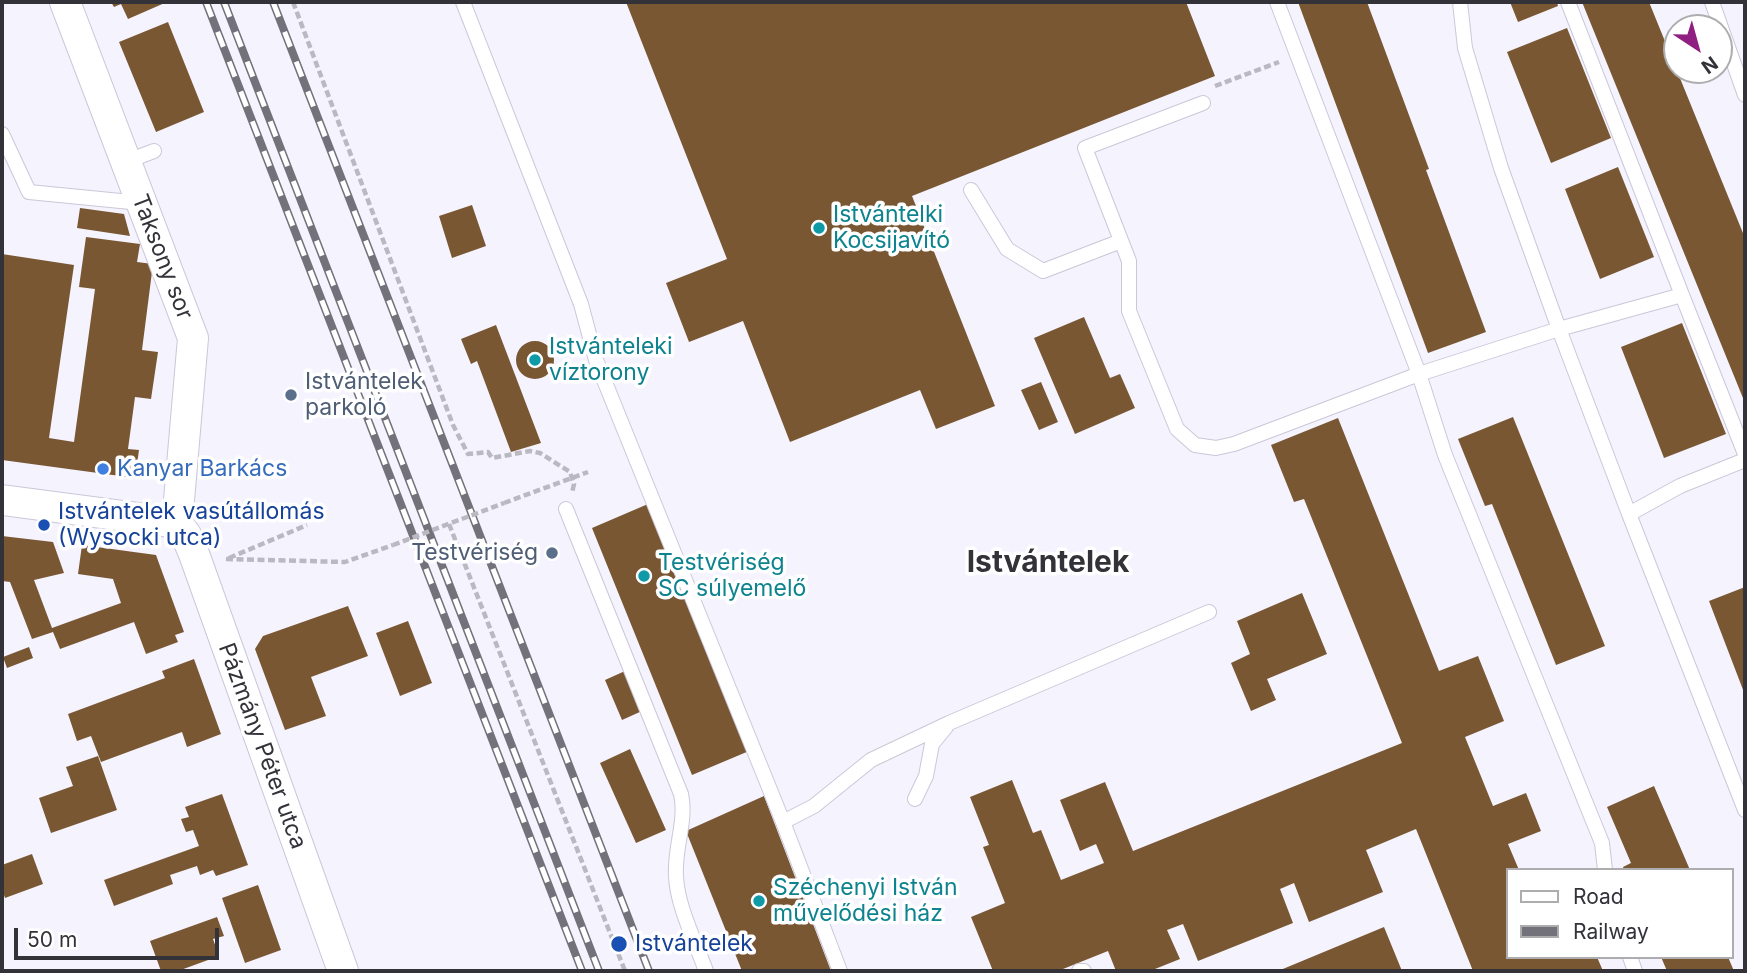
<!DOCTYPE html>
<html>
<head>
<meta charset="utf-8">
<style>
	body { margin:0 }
	#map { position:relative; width:1747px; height:973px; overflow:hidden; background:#f5f3fe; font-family:Inter,sans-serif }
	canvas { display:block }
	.frame { position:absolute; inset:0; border:4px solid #333239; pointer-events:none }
	.legend { position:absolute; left:1506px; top:868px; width:228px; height:91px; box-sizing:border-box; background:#fff; border:2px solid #adadb0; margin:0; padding:9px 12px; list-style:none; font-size:21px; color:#333239 }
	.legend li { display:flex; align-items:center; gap:14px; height:35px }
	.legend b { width:35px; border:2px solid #adadb0 }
	.north { position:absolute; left:1663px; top:14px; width:70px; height:70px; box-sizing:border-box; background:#fff; border:2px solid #adadb0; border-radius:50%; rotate:144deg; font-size:19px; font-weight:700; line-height:28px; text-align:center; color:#333239 }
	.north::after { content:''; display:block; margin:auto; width:24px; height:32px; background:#8f1f81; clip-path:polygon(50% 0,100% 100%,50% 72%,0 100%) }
	.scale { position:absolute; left:14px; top:928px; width:205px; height:32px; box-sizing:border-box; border:4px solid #333239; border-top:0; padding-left:9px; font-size:21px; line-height:24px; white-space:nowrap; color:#333239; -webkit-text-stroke:5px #fff; paint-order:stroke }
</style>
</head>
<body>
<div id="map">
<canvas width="1747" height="973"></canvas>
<div class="frame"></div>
<ul class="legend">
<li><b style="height:9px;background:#fff"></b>Road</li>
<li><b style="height:9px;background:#73727a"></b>Railway</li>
</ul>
<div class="north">N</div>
<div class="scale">50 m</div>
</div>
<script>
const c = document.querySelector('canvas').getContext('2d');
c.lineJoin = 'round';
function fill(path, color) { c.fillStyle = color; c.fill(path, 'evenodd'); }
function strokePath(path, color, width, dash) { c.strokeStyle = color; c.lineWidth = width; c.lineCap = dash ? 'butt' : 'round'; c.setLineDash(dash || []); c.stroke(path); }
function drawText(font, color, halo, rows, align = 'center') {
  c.font = font + ' Inter,sans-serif'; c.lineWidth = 7; c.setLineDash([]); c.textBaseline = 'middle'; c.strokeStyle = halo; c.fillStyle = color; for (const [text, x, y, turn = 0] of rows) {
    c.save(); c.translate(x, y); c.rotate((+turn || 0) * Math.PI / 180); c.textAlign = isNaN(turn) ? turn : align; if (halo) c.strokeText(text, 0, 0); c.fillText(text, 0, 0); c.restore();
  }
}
const building = new Path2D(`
	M111,2H167L128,19L121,4L114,7Z
	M626,2H1186L1215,76L912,196L995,406L936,429L920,390L790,442L743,321L689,342L666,283L727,259Z
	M1298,2H1367L1429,169L1426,170L1486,332L1428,353Z
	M1510,2H1557L1558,6L1518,22Z
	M1582,2H1649L1745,238V403Z
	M168,22L204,112L156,132L119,42Z
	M1567,28L1611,138L1551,163L1507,52Z
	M1618,167L1654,257L1600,279L1565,189Z
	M472,205L486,246L452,258L439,216Z
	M80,208L124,214L130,236L77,228Z
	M86,237L140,244L137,262L153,264L142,350L158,352L151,399L135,397L128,449L139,450L135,478L2,460V254L74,265L49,438L74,442L95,289L79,287Z
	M1084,317L1110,378L1120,374L1135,408L1075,434L1034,338Z
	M1682,323L1726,434L1664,458L1621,347Z
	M496,325L541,443L511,452L477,361L471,364L461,339Z
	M516 360a19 19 0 1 1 38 0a19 19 0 1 1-38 0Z
	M1041,382L1058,422L1039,430L1021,390Z
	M1513,417L1605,646L1556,665L1492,504L1485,506L1458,439Z
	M1338,418L1439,671L1478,656L1504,721L1465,737L1493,806L1526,793L1541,831L1508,844L1519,870H1507V957H1597L1603,971H1473L1416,829L1366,850L1383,892L1309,922L1294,883L1280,889L1293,923L1198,961L1183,924L1167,930L1180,959L1150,971H1116L1108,951L1058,971H993L971,917L1005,903L983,847L989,845L970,797L1012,780L1033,833L1041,830L1061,880L1104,863L1096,844L1080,851L1060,800L1105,782L1133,851L1402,743L1304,499L1294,502L1271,445Z
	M648,504L749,751L692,775L592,528Z
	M2,536L53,542L64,573L34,580L52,628L121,603L113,579L78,574L82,545L156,555L184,632L175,635L178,642L146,654L134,622L60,649L53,632L32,639L10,582L2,581Z
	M1745,587V695L1709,601Z
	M1302,593L1327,654L1267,679L1276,700L1251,711L1231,663L1250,654L1237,621Z
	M348,606L368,656L311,677L326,716L285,730L255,649L263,636Z
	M408,621L432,683L400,696L376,633Z
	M29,647L33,658L7,668L3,657Z
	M194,659L221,734L187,747L182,732L101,762L91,736L77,741L68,714L165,678L162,671Z
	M625,671L642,711L622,720L605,680Z
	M630,749L666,830L636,843L600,763Z
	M98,756L117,810L51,833L39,798L73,786L66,767Z
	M1654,786L1690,870H1624L1623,867L1631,863L1607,807Z
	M222,794L248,865L216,876L213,870L200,875L197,866L170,875L173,884L114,906L104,880L199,846L193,830L186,832L181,819L189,817L185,807Z
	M764,796L831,971H742L686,831Z
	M32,854L43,884L5,898L2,889V865Z
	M258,885L281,950L245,963L222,898Z
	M217,917L224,936L213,939L219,956L178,971H161L150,941Z
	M1384,927L1402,971H1278Z
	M1661,957H1728L1734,971H1667Z`);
const path = new Path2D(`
	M293,2L453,425L468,454L488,452L492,458L530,451L540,453L570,472L574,484L572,493
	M1215,86L1279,62
	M504,503L588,472
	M449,524L625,971
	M229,558L307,525
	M226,559L345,562L393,545`);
const lane = new Path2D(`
	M463,2L581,304L596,360L783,822L840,971
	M1277,2L1419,374L1559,329L1501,168L1465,48L1460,2
	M1568,2L1682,295
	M1712,2L1745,95
	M1203,103L1085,148L1129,261V311L1177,429L1195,445L1216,448L1234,444L1419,374L1445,455L1602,843L1605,870
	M2,134L29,192L141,203
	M125,162L154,151
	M971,190L1007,249L1043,271L1121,241
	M1745,460L1680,486L1629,514L1745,810
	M566,509L681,794C687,821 674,848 676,876C677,906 696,943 706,971
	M1629,514L1559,329L1682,295L1745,454
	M915,799L926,776L932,744L946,727
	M783,822L814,806L871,760L949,723L1209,612
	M1630,957L1635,971
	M1079,971H1084`);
const street = new Path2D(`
	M65,2L193,338L177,523
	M2,500L177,523
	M177,523L186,535L194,554L343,971`);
const rail = new Path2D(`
	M206,2L582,971
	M224,2L599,971
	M273,2L649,971`);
const pathBridge = new Path2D(`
	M393,545L504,503`);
const markers = [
	[819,228,7,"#0f9aa8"],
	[535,360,7,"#0f9aa8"],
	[291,395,7,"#5c6f8a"],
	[103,469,7,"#3f7fe0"],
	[44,525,7,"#1a4fb4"],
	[552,553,7,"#5c6f8a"],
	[644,576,7,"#0f9aa8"],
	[759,901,7,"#0f9aa8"],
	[619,944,9,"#1a4fb4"]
];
const cultureNames = [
	["Istvántelki",833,215],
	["Kocsijavító",833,241],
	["Istvánteleki",549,347],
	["víztorony",549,373],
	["Testvériség",658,563],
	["SC súlyemelő",658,589],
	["Széchenyi István",773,888],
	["művelődési ház",773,914]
];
const streetNames = [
	["Taksony sor",162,257,69],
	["Pázmány Péter utca",262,746,70]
];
const serviceNames = [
	["Istvántelek",305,382],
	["parkoló",305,408],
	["Testvériség",538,553,"right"]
];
const shopNames = [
	["Kanyar Barkács",117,469]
];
const transitNames = [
	["Istvántelek vasútállomás",58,512],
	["(Wysocki utca)",58,538],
	["Istvántelek",635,944]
];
const districtNames = [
	["Istvántelek",1048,563]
];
fill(building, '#795733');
strokePath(lane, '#cbc7d9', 16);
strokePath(street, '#cbc7d9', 32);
strokePath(path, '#bab9c2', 4.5, [7, 3.5]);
strokePath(lane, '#fff', 14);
strokePath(street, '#fff', 30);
strokePath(rail, '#73727a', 8);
strokePath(rail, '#fff', 5, [16]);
strokePath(pathBridge, '#bab9c2', 4.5, [7, 3.5]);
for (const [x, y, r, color] of markers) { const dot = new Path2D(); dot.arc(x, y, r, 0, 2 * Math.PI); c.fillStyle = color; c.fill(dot); strokePath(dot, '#fff', 2.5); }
drawText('23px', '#0d838f', '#fff', cultureNames, 'left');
drawText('23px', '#333239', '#fff', streetNames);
drawText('23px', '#4e5e75', '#fff', serviceNames, 'left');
drawText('23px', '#366cbe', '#fff', shopNames, 'left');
drawText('23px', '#164399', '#fff', transitNames, 'left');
drawText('bold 30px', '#333239', '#fff', districtNames);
</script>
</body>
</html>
